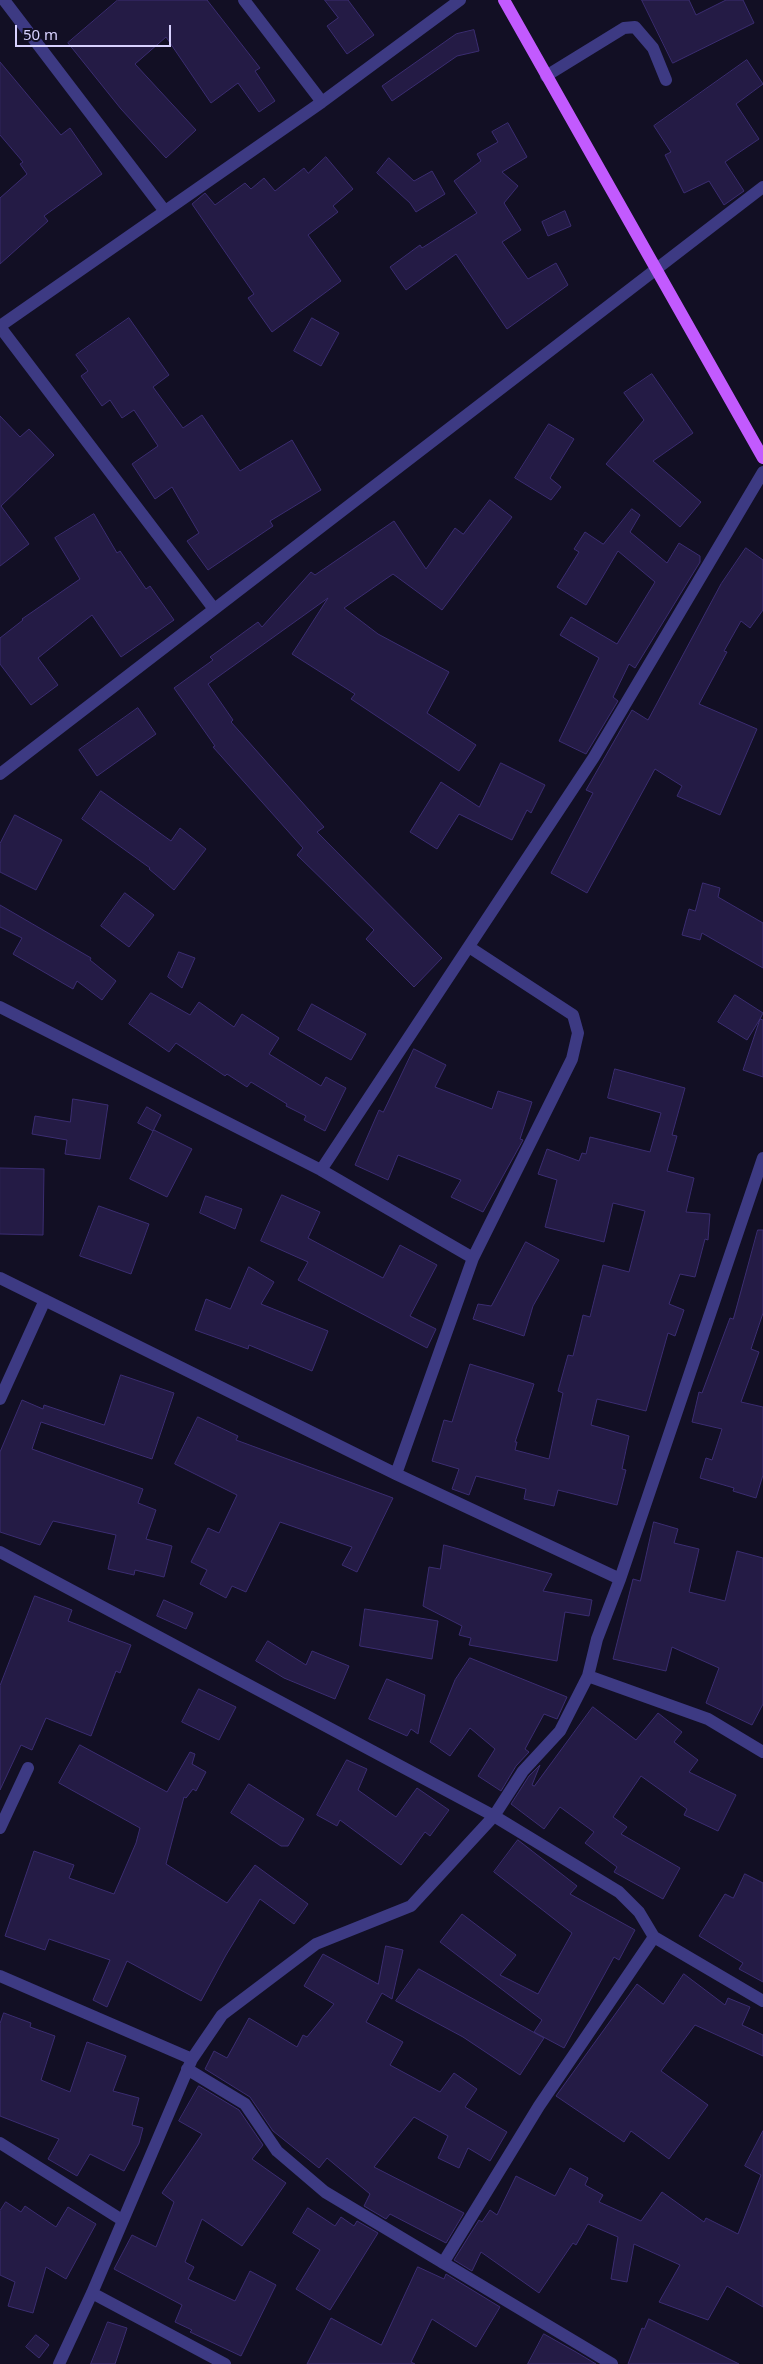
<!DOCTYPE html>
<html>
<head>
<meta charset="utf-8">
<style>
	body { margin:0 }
	#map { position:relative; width:763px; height:2364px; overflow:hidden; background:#120f24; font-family:"Noto Sans",sans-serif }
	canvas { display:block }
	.scale { position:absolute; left:15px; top:25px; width:156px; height:22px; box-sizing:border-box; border:2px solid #d8d2ff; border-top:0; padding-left:6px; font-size:15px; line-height:18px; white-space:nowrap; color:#d8d2ff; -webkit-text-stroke:4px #120f24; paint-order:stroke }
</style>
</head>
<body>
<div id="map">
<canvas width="763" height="2364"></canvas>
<div class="scale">50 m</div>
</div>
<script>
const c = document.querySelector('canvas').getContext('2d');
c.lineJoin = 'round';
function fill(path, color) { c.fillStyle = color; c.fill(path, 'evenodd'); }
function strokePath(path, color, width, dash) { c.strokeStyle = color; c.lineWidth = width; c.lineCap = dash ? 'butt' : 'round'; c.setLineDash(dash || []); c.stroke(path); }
const building = new Path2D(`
	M118,0H207L260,68L255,71L275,101L259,112L238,83L211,103L166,37L135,64L196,130L166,158L121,109L68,43Z
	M325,0H348L374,35L347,54L327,26L338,18Z
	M642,0H689L696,15L726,0H743L754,23L673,63Z
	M474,30L479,51L457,56L392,101L382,86L456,34Z
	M747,60L763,84L736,104L759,139L725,162L744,191L724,205L709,181L684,193L665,155L671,152L654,126Z
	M0,62L61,135L70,128L102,174L44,216L48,221L0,264V198L27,174L20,164L23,162L0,135Z
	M508,123L527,157L502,172L518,186L504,203L521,230L502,242L528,279L556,263L568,285L507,329L456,254L406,290L390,267L420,245L422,248L477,213L454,181L481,161L477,154L498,142L492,132Z
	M326,157L353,189L333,206L338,212L308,235L341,281L272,332L248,298L254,294L192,204L205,193L215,205L245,183L251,189L264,178L275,191L304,168L308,173Z
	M389,158L414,181L432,171L445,194L416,212L410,203L377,173Z
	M565,211L571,226L548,236L542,222Z
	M129,318L169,375L153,387L183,428L202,415L240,471L292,440L321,490L270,521L273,526L208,570L187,541L199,533L172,487L155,499L132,464L158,446L134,410L122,418L110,400L102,406L81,376L88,371L76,355Z
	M312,318L339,333L321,366L294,351Z
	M652,374L693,433L653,461L701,502L680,527L606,464L644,420L624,393Z
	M0,416L20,437L29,429L54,455L1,506L29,544L0,566Z
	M549,424L574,439L550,478L561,487L551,500L515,478Z
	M490,500L512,517L442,610L393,574L344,608L378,634L449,672L427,713L476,745L459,771L351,699L355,694L292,654L328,598L208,684L233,720L231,722L324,827L317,832L442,958L414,987L366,939L374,930L297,855L303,848L213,747L215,746L174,688L213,660L210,657L258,622L262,627L311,572L315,575L394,521L426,569L455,528L463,534Z
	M632,509L640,515L630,532L667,563L679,543L700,556V562L635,668L629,664L613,697L618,701L586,754L559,741L599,658L560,635L571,617L617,644L655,582L618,551L586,605L557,587L579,552L574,549L585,532L603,544Z
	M94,514L117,553L120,551L146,589L150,586L174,620L121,657L92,615L38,658L58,685L31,705L0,664V638L23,620L22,619L80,579L55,538Z
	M746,548L763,560V610L750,628L741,621L724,651L727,652L699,704L757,729L720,815L677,796L682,786L655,769L587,893L551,873L593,793L586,790L632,710L648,720L721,584Z
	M138,708L156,734L97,776L79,750Z
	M501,763L545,785L531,813L527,810L512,840L459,814L437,849L410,832L441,782L479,807Z
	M101,791L171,841L180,828L206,849L174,890L149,869L150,868L82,819Z
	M15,815L62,840L36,890L0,872V844Z
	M703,883L720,888L718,897L763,923V968L702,933L700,940L682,935L689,909L695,911Z
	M125,893L154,915L129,947L101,926Z
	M0,905L91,958L90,960L116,981L102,1000L77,981L73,989L13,954L22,938L0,927Z
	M179,952L195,958L182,988L168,977Z
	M151,993L190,1015L199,1002L234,1027L242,1014L279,1038L269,1054L321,1086L326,1077L346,1088L325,1131L304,1120L306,1116L286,1106L287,1104L251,1082L247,1087L227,1074L225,1076L176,1043L169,1052L129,1024Z
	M735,995L763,1013L760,1019L763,1020V1077L743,1070L760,1019L747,1040L718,1022Z
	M312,1004L366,1034L351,1060L298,1030Z
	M414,1049L446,1065L435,1087L492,1109L498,1091L532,1102L520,1139L523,1140L483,1212L451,1197L461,1180L398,1155L388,1180L355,1165L379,1110L383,1112Z
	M615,1069L685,1088L672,1135L677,1136L667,1171L694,1178L686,1212L710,1214L708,1240L705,1239L695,1277L680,1274L669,1304L684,1310L675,1336L668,1333L646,1411L597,1399L591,1425L629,1436L622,1469L626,1470L617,1505L558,1490L554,1506L524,1499L526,1489L476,1476L469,1495L452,1489L459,1469L432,1461L444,1420L452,1422L470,1364L534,1384L515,1442H517L515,1450L549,1459L563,1393L558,1391L568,1355L573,1356L583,1315L590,1317L603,1265L629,1272L645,1211L613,1203L604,1242L545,1227L557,1180L538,1174L547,1149L579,1161L582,1153L586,1154L590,1137L650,1152L661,1113L608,1098Z
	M73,1099L108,1105L100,1159L65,1154L67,1140L32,1134L35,1116L70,1122Z
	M147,1107L161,1115L153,1131L138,1123Z
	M154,1130L192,1149L167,1197L130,1179Z
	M0,1168L44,1169L43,1235L0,1234Z
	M282,1195L320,1212L308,1238L383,1278L400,1245L437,1265L410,1316L436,1329L427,1348L298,1280L308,1262L261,1241Z
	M206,1196L242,1209L235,1229L200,1213Z
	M99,1206L149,1224L131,1274L80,1256Z
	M758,1230H763V1313L751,1349L759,1352L741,1402L763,1407V1475L756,1498L733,1491L734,1488L700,1478L706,1458L712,1460L722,1429L692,1422L699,1392L702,1393L730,1318L733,1319Z
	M526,1242L559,1260L533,1306L524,1336L473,1319L478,1304L491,1306Z
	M249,1267L274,1282L261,1304L328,1331L312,1371L249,1345L248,1349L195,1330L206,1299L230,1309Z
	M121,1375L174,1393L152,1459L41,1422L32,1449L143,1489L138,1503L156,1510L146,1539L172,1546L164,1577L135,1570L134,1575L108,1569L116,1535L53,1521L40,1545L0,1532V1452L22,1400L43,1409L44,1405L104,1425Z
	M198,1417L238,1436L236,1440L393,1498L357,1572L342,1565L352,1547L280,1522L246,1592L232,1586L226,1598L200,1584L207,1570L191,1562L208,1528L219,1533L237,1495L175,1464Z
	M654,1522L678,1529L674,1543L699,1549L689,1592L725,1601L737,1551L763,1558V1704L752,1725L706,1703L719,1668L672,1647L666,1671L613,1659L633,1579L640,1581Z
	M444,1545L552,1574L543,1591L592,1600L589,1616L565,1612L557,1661L469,1645L471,1638L459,1635L462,1626L423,1606L429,1567L440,1569Z
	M35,1596L72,1610L68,1621L131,1645L120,1673L116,1671L91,1736L46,1718L32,1750L21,1745L0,1790V1686Z
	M164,1600L193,1613L186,1629L157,1616Z
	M365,1609L438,1621L432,1659L360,1646Z
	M268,1641L306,1665L312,1651L349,1666L335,1699L284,1678L256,1661Z
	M470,1658L567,1697L557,1719L544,1714L525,1749L529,1752L516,1766L501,1791L478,1776L495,1749L470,1728L450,1756L430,1742L455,1680Z
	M387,1679L425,1695L418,1734L411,1729L407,1736L369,1719Z
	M199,1689L236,1707L219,1740L182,1722Z
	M593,1707L636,1740L658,1713L682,1732L674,1742L698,1760L689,1772L736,1795L718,1831L684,1815L687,1809L641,1776L613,1817L627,1827L621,1834L680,1868L663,1899L614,1872L617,1867L585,1843L594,1832L560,1807L544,1829L511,1804L529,1776L540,1765L532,1785L534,1786Z
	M80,1745L167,1792L190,1752L195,1754L192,1764L206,1772L196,1791L193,1789L186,1798L184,1797L166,1864L227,1903L255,1865L308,1904L294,1924L260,1899L226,1955L201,2001L127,1961L107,2007L93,2000L110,1960L49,1939L45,1950L5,1936L34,1851L74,1865L69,1878L114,1894L136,1843L140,1828L59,1783Z
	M347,1760L367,1769L358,1790L396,1817L417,1788L449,1810L430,1836L425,1832L401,1865L340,1820L337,1826L317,1815Z
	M249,1784L304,1819L288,1846H281L231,1813Z
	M518,1840L577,1886L570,1894L635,1930L619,1960L614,1957L564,2048L534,2032L542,2020L440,1942L462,1914L516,1955L500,1975L538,1994L572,1933L494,1872Z
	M745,1874L763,1883V1982L739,1969L743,1963L699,1936L725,1894L733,1898Z
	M386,1946L403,1950L392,1999L382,1993L366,2022L403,2042L390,2065L440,2092L454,2073L477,2089L465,2107L507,2132L490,2161L468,2148L459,2168L438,2158L448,2136L414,2117L374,2167L464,2213L446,2243L390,2214L386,2219L364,2206L370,2194L327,2158L319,2168L273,2131L250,2097L205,2069L214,2051L227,2058L249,2018L297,2047L303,2035L307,2037L334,2004L304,1986L323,1954L378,1984Z
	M419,1969L544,2038L520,2075L463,2037L396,2001Z
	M684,1974L725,2005L728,1998L750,2007L742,2025L763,2035V2056L695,2025L661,2071L708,2105L669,2159L631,2131L624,2142L556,2096L637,1984L663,2004Z
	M4,2013L31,2023L30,2027L55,2036L41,2080L70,2092L87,2042L126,2056L113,2091L139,2098L132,2125L143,2128L139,2143L124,2171L90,2154L77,2176L48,2159L59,2139L0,2116V2024Z
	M199,2086L239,2110L263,2145L252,2159L286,2183L242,2246L202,2219L185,2262L194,2267L188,2279L235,2301L250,2271L276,2285L241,2356L190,2332L192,2330L175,2322L182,2305L114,2269L132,2235L156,2247L174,2202L162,2193L202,2134L179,2121Z
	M763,2131V2307L727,2286L708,2320L659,2302L680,2265L634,2244L627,2282L611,2279L618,2237L588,2224L576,2245L573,2243L539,2293L481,2252L472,2271L454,2260L479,2220L482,2222L490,2210L497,2215L516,2176L555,2196L570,2168L588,2178L585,2185L603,2195L599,2202L641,2221L662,2192L704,2222L706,2218L738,2234L761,2175L745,2166Z
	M6,2202L21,2212L25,2206L56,2227L68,2207L96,2224L66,2279L46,2267L33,2313L8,2306L15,2282L0,2275V2211Z
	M308,2208L335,2226L341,2217L354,2226L357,2221L378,2233L330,2310L296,2289L320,2250L293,2233Z
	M418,2267L444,2279L446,2274L500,2307L476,2347L432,2319L411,2362L415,2364H307L331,2318L381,2345Z
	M649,2319L739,2364H628L642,2328L644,2329Z
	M108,2322L127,2328L115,2364H91Z
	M544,2334L576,2352L596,2364H528Z
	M36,2335L49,2345L39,2358L26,2347Z`);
const minor = new Path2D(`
	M4,0L164,210
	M244,0L322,102
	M546,76L624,28L635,27L653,48L666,80
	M0,326L322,102L460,0
	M0,327L214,609
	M0,774L763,187
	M0,1007L321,1170L473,1258
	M321,1170L594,757L763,472
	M0,1278L396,1474L620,1579
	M0,1399L45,1300
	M396,1474L473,1258L572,1059L578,1033L573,1015L469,947
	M0,1552L494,1816L619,1892L639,1912L654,1937L763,2001
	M588,1676L708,1719L763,1752
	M0,1828L28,1768
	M0,1976L192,2059
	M187,2069L245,2104L277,2151L325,2192L612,2364
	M0,2143L122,2220
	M443,2263L539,2106L654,1937
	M92,2293L225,2364
	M59,2364L92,2293L192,2059L222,2015L316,1944L411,1906L494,1816L523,1771L560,1731L588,1676L597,1639L620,1579L763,1158`);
const major = new Path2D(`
	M504,0L763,458`);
fill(building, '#241b45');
strokePath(building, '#3b2d71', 1);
strokePath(minor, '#3d3a83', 12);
strokePath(major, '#c25afe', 12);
</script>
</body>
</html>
